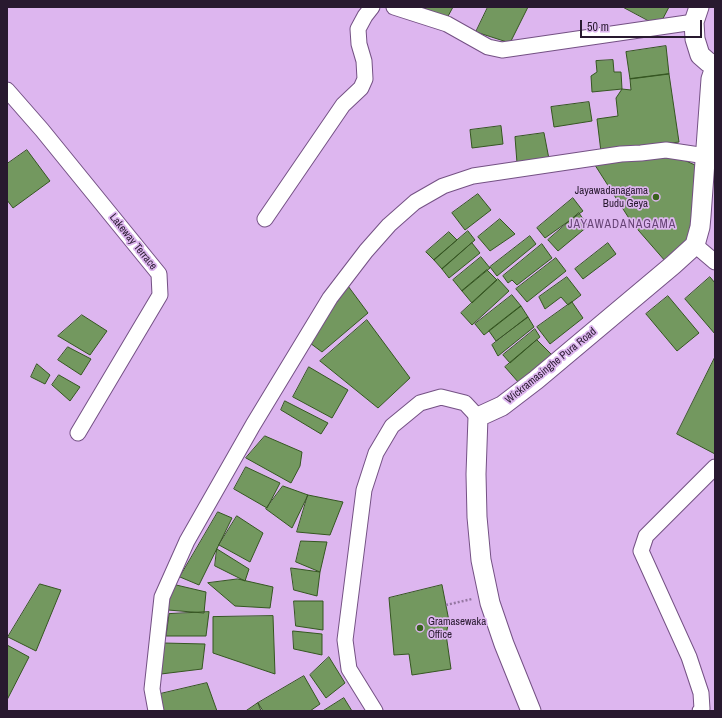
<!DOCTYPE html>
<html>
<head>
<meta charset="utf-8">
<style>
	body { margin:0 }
	#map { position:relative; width:722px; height:718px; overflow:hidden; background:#ddb6ef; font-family:"Archivo Narrow",sans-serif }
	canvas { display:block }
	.frame { position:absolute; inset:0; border:8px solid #28192f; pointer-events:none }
	.scale { position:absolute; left:580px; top:20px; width:122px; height:18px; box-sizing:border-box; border:2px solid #28192f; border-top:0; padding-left:5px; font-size:12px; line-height:14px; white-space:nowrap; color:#28192f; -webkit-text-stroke:3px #ddb6ef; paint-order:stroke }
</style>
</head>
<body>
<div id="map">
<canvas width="722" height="718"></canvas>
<div class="frame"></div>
<div class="scale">50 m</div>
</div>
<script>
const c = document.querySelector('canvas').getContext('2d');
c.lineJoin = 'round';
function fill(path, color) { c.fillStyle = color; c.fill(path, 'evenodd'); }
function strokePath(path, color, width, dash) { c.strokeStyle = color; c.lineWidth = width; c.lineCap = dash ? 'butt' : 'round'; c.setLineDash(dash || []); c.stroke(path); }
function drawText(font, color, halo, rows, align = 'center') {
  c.font = font + ' "Archivo Narrow",sans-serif'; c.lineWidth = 3.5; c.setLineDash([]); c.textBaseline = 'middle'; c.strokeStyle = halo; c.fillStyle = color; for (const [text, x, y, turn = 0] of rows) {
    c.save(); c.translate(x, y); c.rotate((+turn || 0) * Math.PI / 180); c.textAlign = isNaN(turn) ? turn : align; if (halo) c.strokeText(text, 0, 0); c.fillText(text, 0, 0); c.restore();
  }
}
const building = new Path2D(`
	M423,7H453L446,20Z
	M488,7H528L510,43L476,32Z
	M623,7H669L659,26Z
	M666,46L669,74L630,79L626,52Z
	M613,60L614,72H621L622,89L592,92L591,76L597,72L596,61Z
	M669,74L679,142L601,152L597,119L618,116L616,98L622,89L631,90L630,79Z
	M589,102L592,121L554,127L551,107Z
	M501,126L503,144L472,148L470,130Z
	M544,133L549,159L517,163L515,137Z
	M27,150L50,181L13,208L7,200V164Z
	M675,156L695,165L690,242L666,262L632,223L593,162Z
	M478,194L491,210L465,230L452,213Z
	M573,198L583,211L545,238L537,228Z
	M579,213L588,226L558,251L548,240Z
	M500,219L515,234L490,251L478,237Z
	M468,231L475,240L442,269L434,260Z
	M449,232L457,240L434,260L426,252Z
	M530,236L536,244L497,276L490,267Z
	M472,243L480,253L449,278L442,269Z
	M608,243L616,254L583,279L575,269Z
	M542,244L552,258L517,285L512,280L508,283L503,276Z
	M481,257L490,268L462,291L453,280Z
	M556,258L566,271L527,302L516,289Z
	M487,270L497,280L472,303L462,291Z
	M567,277L581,295L568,305L561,297L545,309L539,297Z
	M710,277L715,283V334L685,299Z
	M498,279L509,291L472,325L461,313Z
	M348,286L368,313L322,352L310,343Z
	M512,295L521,306L484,335L475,324Z
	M668,296L699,333L677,351L646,314Z
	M572,302L583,318L550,344L537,327Z
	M521,306L528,317L496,341L489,331Z
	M82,315L107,331L90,355L58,336Z
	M528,317L534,327L498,356L492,345Z
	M367,320L410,378L378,408L320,361Z
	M535,329L540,337L510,363L503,355Z
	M537,340L552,355L519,383L505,367Z
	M68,347L91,359L81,375L58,360Z
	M715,357V454L677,434Z
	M37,364L50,375L45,384L31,377Z
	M309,367L348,390L332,418L293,397Z
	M59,375L80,387L70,401L52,385Z
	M285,401L328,423L321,434L281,410Z
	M265,436L302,452L300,466L291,483L246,458Z
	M246,467L280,483L267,508L234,489Z
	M283,486L308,495L292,528L266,509Z
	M308,495L343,502L330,535L297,532Z
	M218,512L232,518L199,585L180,577Z
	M237,516L263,533L250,562L219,545Z
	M301,541L327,542L320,572L296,562Z
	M217,549L249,569L245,581L215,566Z
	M291,568L320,572L317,596L294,590Z
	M238,579L273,587L270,608L235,606L208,583Z
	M40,584L61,590L36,651L8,637Z
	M172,584L206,592L204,613L168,610Z
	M442,585L449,621L446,634L451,669L412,675L409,654L394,655L389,598Z
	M294,601H323V630L296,626Z
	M209,612L206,636H166L169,614Z
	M273,616L275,674L213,653V617Z
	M293,631L322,634V655L294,649Z
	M163,643L205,644L202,669L161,674Z
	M7,645L29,657L7,700Z
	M329,657L345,683L326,698L310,675Z
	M304,676L320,704L310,711H263L258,703Z
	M207,683L217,711H163L160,694Z
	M344,698L352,711H323Z
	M258,703L261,711H246Z`);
const path = new Path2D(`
	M446,605L472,599`);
const minor = new Path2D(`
	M394,7L447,24L488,47L502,50L694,22
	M7,90L42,130L159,274L160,295L78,433
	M265,219L343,105L361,88L365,79L364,61L359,44L358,29L365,16L372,7
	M695,245L715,262
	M156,711L152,689L162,597L187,541L253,425L330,298L366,251L389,225L415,202L443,186L473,176L621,154L641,153L666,150L706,156
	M375,711L349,669L345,640L364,490L376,453L392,426L420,403L441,397L465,403L478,417
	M700,711L702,709L701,693L689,657L641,551L646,536L715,467`);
const tertiary = new Path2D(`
	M699,7L694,22L695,39L700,55L708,62L715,65
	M531,711L504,644L490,603L481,560L477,517L476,474L478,417L502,406L536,380L673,265L695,245L700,227L701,216L711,79L715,67`);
const markers = [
	[656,197,4,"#39621e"],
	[420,628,4,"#39621e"]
];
const poiNames = [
	["Jayawadanagama",648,191],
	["Budu Geya",648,204],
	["Gramasewaka",428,622,"left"],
	["Office",428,635,"left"]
];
const streetNames = [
	["Lakeway Terrace",133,242,51],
	["Wickramasinghe Pura Road",551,366,-39]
];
const neighbourhoodNames = [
	["JAYAWADANAGAMA",622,225]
];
fill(building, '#73985f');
strokePath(building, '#355621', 1);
strokePath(minor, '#745184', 17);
strokePath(tertiary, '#745184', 21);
strokePath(path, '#9577a2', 2.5, [2, 2]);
strokePath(minor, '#fff', 15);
strokePath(tertiary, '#fff', 19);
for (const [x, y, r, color] of markers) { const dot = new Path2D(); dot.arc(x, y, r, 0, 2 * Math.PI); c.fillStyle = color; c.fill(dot); strokePath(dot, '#ddb6ef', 1.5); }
drawText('11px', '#28192f', '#ddb6ef', poiNames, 'right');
drawText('11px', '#28192f', '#ddb6ef', streetNames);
c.letterSpacing = '1px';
drawText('12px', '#674476', '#ddb6ef', neighbourhoodNames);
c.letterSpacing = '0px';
</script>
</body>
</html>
